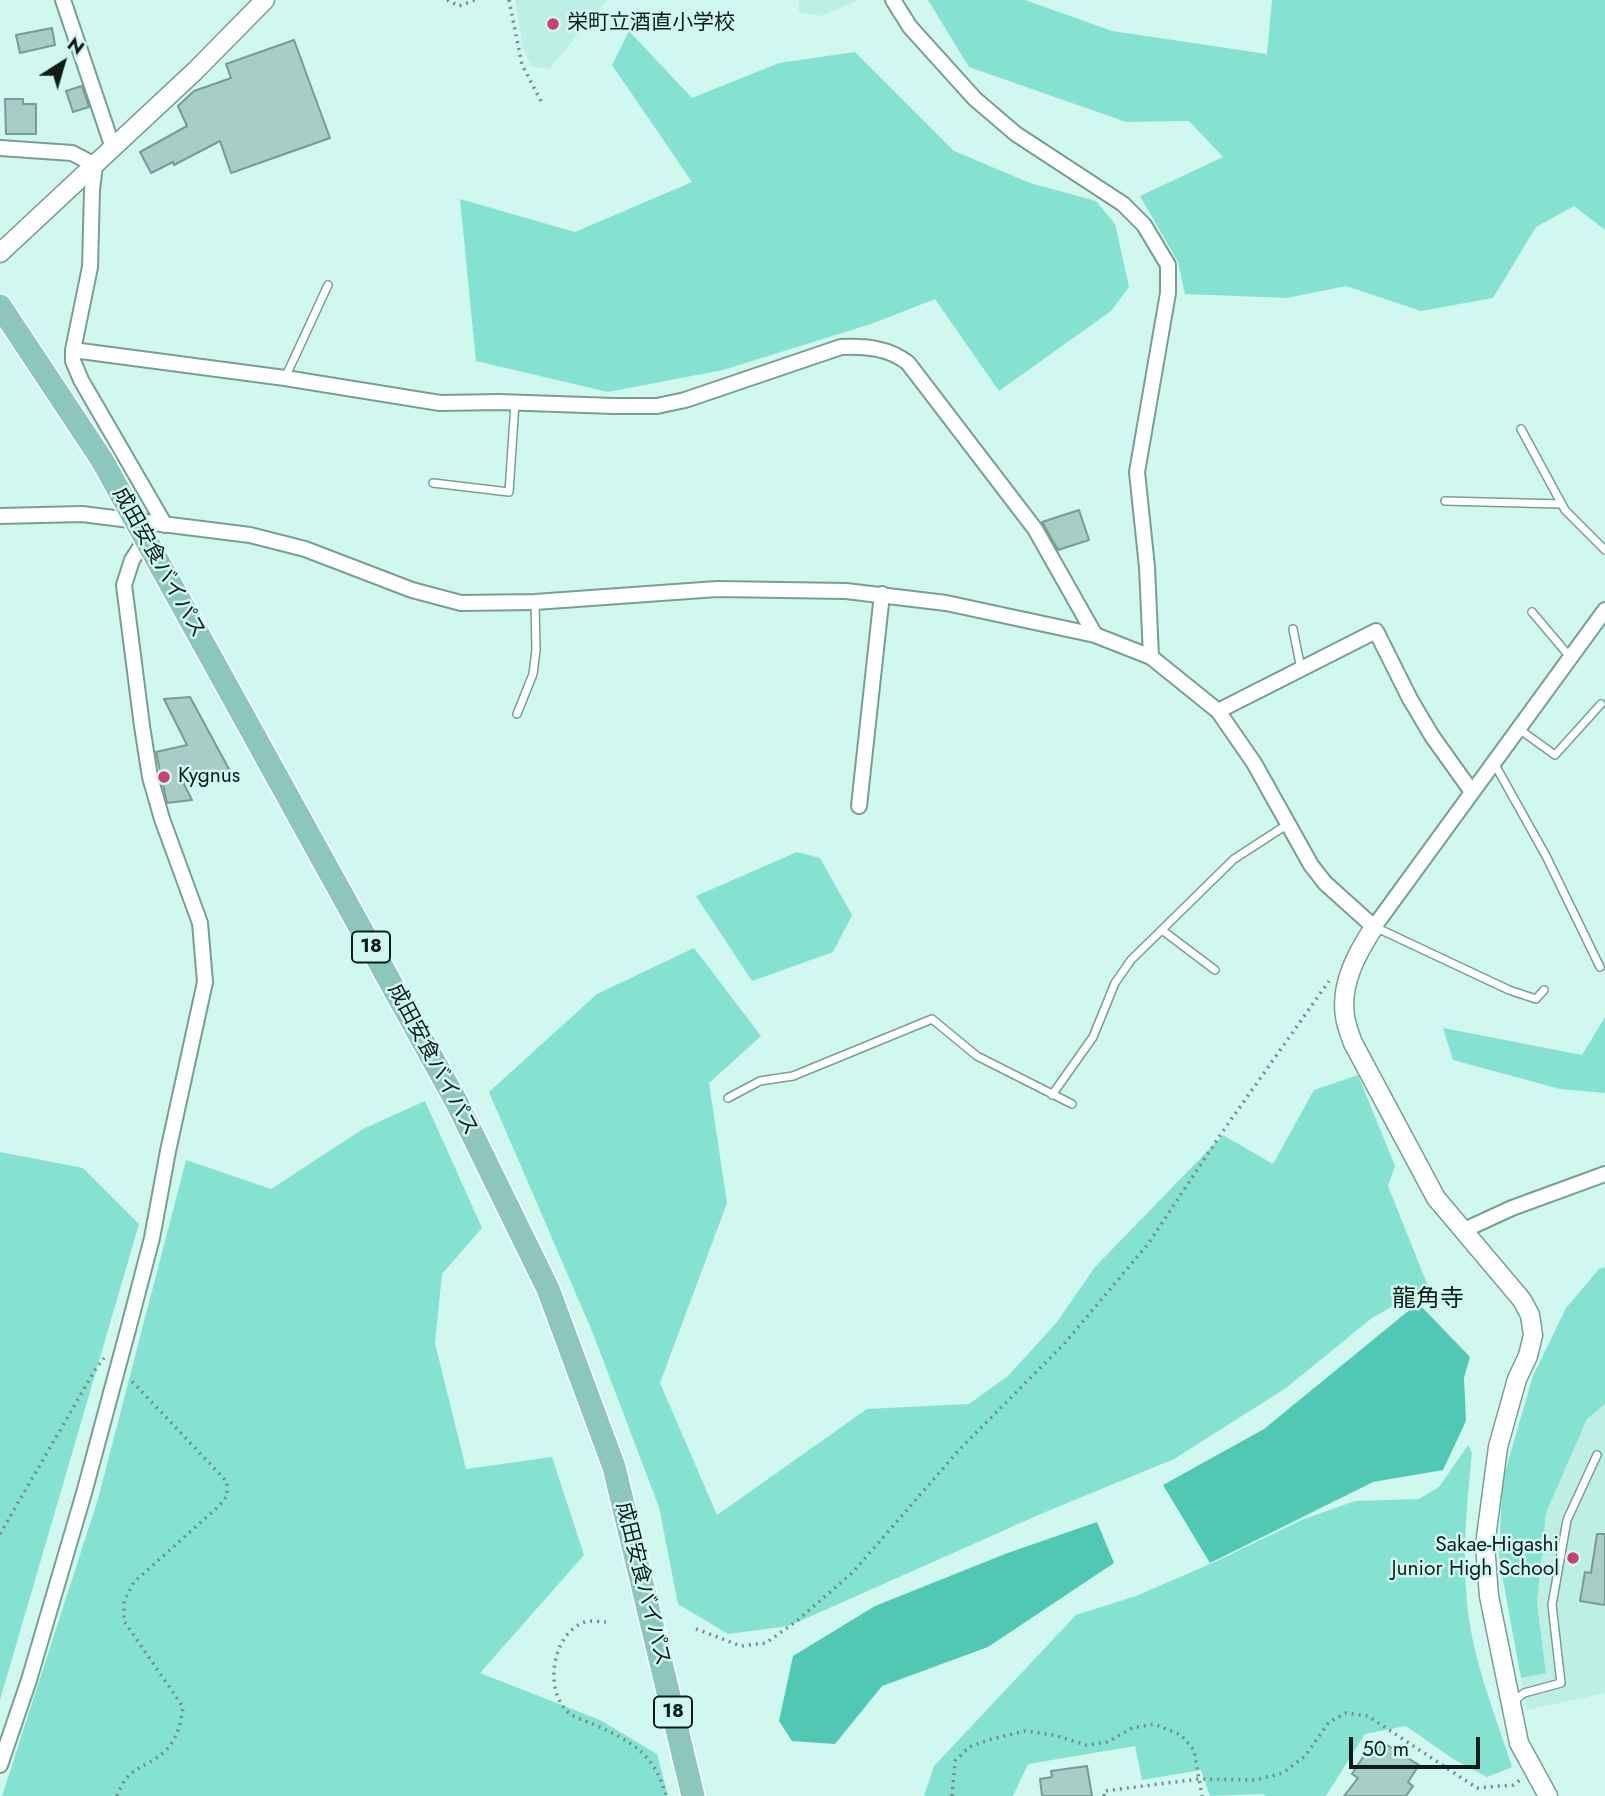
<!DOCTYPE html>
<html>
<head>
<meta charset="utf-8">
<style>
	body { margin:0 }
	#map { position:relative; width:1605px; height:1796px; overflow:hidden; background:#d0f8ef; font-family:Jost,sans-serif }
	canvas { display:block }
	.north { position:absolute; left:28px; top:28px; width:70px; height:70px; -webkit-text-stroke:5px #d0f8ef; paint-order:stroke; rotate:37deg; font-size:19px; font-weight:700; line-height:28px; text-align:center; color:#0e1d1a }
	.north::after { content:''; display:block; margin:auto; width:24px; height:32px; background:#0e1d1a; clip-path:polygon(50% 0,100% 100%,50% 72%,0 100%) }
	.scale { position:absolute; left:1349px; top:1737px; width:131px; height:32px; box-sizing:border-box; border:4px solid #0e1d1a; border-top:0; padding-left:9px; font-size:21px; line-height:24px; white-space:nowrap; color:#0e1d1a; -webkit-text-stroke:5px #d0f8ef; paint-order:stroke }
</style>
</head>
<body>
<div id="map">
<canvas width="1605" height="1796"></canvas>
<div class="north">N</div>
<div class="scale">50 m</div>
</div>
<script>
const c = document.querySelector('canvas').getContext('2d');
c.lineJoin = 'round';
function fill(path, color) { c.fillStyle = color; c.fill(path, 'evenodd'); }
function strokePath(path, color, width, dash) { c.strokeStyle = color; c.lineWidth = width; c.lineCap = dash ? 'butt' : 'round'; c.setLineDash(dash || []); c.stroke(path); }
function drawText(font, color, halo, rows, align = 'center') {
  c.font = font + ' Jost,"Noto Sans JP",sans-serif'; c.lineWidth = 5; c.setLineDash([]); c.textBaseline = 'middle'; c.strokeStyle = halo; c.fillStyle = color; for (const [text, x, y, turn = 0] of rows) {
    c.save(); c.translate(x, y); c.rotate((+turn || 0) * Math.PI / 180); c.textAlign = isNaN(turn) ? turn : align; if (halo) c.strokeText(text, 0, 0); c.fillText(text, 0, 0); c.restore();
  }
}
const built = new Path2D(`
	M515,0H607L549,69L531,66L523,47Z
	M799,0H859L821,16L799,12Z
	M1605,1404V1693L1527,1710L1521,1678L1546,1673L1537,1603L1546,1513L1587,1419Z`);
const green = new Path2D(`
	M928,0H1025L1112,31L1267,54L1272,0H1605V230L1574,206L1536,227L1493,298L1421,311L1346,286L1287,298L1185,294L1178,262L1140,196L1223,157L1189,121L1126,122L969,67Z
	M629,31L692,98L779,63L855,52L954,151L1030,183L1096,201L1115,224L1129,287L1111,311L999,391L935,299L871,324L723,370L608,392L476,361L460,199L575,232L692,182L612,65Z
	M797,852L820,858L852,915L833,952L752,981L696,896Z
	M694,948L761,1036L709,1083L727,1203L660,1383L717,1515L867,1409L969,1404L1008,1376L1057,1322L1095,1267L1223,1135L1273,1164L1314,1090L1358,1075L1395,1166L1388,1186L1428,1286L1372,1318L1286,1388L1174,1459L1043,1513L789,1626L728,1634L678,1604L659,1507L592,1331L489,1092L597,994Z
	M1605,1017V1093L1560,1089L1453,1060L1443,1028L1582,1055Z
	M425,1101L482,1228L442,1274L435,1343L466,1469L552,1457L584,1555L480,1673L600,1720L657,1754L668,1796H2L98,1499L186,1160L271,1189L363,1129Z
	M0,1152L83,1168L139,1224L0,1700Z
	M1605,1267V1404L1587,1419L1546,1513L1537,1603L1546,1673L1521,1678L1499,1559L1502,1482L1533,1376L1566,1308L1599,1269Z
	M1468,1445L1472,1453C1467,1503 1462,1552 1467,1602C1472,1659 1495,1713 1512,1767L1487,1777L1453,1759L1406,1726L1365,1734L1326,1796H1266L1262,1794L1210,1796L1201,1770L1142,1780L1135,1746L1028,1764L1013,1796H924L934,1766L1076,1615L1136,1596L1217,1561L1304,1519L1355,1501L1419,1499L1439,1487Z`);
const water = new Path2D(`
	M1418,1303L1470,1357L1464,1378L1466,1421L1443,1470L1373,1482L1210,1563L1163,1485L1264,1429Z
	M1097,1522L1114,1563L988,1647L882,1686L835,1744L792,1741L779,1721L793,1656L875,1606L1005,1554Z`);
const building = new Path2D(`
	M52,28L55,45L20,53L16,35Z
	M294,40L330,138L231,173L220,141L174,165L173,162L151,173L140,152L187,126L178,106L194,91L231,78L226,64Z
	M82,86L89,107L73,112L66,91Z
	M5,99H23V104H36V134H6Z
	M1079,510L1089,540L1058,550L1042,522Z
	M190,697L230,771L183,782L192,800L167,803L156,752L187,745L164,699Z
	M1597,1534H1605V1605L1580,1601L1585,1572L1591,1573Z
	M1377,1745L1384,1749L1387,1745L1419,1765L1408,1782L1413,1786L1406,1796H1344L1358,1778L1352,1774L1365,1754L1369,1756Z
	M1087,1766L1092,1796H1042L1040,1779L1052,1777L1051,1771Z`);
const path = new Path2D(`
	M447,0L459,6L475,0
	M509,0L522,65L541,101
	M0,1534L95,1370L104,1358
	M606,1622C600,1622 591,1620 585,1622C552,1633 543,1691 569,1713C575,1718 586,1721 593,1724C631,1741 655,1754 666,1796
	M696,1629L741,1646L766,1643L798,1620L853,1572L959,1450L1064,1344L1148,1244L1223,1131L1329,981
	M117,1796C129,1764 143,1771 164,1752C177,1740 181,1724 183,1707L124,1621V1601L134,1582L219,1506L227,1496V1482L129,1378
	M952,1796L955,1761L969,1747L988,1740L1025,1731L1054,1735L1086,1745L1108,1742L1132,1728L1154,1724L1181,1735L1194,1750L1202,1796
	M1104,1796V1791L1199,1779L1255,1780L1283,1773L1305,1756L1329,1722L1346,1713L1368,1716L1477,1788L1513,1785L1520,1780`);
const service = new Path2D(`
	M285,378L328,285
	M1521,429L1565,510L1605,550
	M433,483L509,492L515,403
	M1445,501L1561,504
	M1532,612L1570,657
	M1293,629L1301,669
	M517,714L533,674L536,650L535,602
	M1519,729L1555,755L1601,704
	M1494,763L1546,856L1600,967
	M1375,927L1509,990L1536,999L1544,990
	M1162,930L1215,970
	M1052,1095L1093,1037L1115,983L1131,960L1234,859L1288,824
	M728,1098L760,1081L793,1076L932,1019L977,1056L1072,1104
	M1513,1702L1524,1693L1561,1683L1552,1605L1567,1520L1597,1455`);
const minor = new Path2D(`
	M63,0L113,148
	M893,0L910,27L975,99L1016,134L1123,204L1144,225L1168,265V293L1137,472L1147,567L1151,657
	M0,148L72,153L95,165L92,190L90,267L73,350V361L81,380L165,525
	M73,350L285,378L440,403L499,402L614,406H657L685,400L841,347C866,346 889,348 908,363L1035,529L1095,635
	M0,516L82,514L250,535L305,549L412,590L461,603L535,602L717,589L846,591L946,603L1095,635L1151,657L1218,711L1254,763L1311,865L1325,883L1374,927L1605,610
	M1218,711L1376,631L1410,699L1432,736L1472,792
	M859,806L882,594
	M1462,1231L1512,1208L1605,1174
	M0,1765L29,1680L84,1493L129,1326L152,1238L168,1151L205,982L200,923L162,819L150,777L142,726L124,585L132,560L145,540`);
const tertiary = new Path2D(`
	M0,253L195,71L265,0
	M1374,927C1357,953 1340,984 1345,1016C1346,1025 1350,1035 1353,1043L1436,1198L1522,1300L1530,1315L1533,1335L1528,1356L1517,1379L1498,1447L1485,1545L1489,1596L1519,1743L1548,1796`);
const primary = new Path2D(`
	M0,306L102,460L457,1103L548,1289L614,1467L693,1796`);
const markers = [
	[553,24,7,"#ca4076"],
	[164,777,7,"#ca4076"],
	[1573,1558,7,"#ca4076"]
];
const shields = [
	[371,947,38],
	[673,1712,38]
];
const shieldNames = [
	["18",371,947],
	["18",673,1712]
];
const poiNames = [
	["栄町立酒直小学校",567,24],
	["Kygnus",178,777],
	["Sakae-Higashi",1559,1546,"right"],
	["Junior High School",1559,1570,"right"]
];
const streetNames = [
	["成田安食バイパス",158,563,61],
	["成田安食バイパス",432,1060,62],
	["成田安食バイパス",642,1584,76]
];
const quarterNames = [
	["龍角寺",1428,1300]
];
fill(built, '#bdefe5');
fill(green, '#85e2d1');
fill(water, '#50c8b4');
fill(building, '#a7cec5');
strokePath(building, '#779c95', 2);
strokePath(service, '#799e96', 10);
strokePath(minor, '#799e96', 18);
strokePath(tertiary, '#799e96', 21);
strokePath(primary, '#fff', 26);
strokePath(path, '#728e88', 3.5, [2, 5]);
strokePath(service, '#fff', 7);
strokePath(minor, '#fff', 14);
strokePath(tertiary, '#fff', 18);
strokePath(primary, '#8cc6bc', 23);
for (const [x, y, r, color] of markers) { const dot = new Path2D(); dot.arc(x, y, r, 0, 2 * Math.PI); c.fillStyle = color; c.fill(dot); strokePath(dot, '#d0f8ef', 2.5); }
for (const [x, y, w] of shields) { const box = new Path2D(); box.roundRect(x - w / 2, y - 15.5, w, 31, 5); c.fillStyle = '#d0f8ef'; c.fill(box); strokePath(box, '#0e1d1a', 2); }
drawText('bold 19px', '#0e1d1a', null, shieldNames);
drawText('21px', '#0e1d1a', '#d0f8ef', poiNames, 'left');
drawText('21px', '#0e1d1a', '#d0f8ef', streetNames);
drawText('24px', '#0e1d1a', '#d0f8ef', quarterNames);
</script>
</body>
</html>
